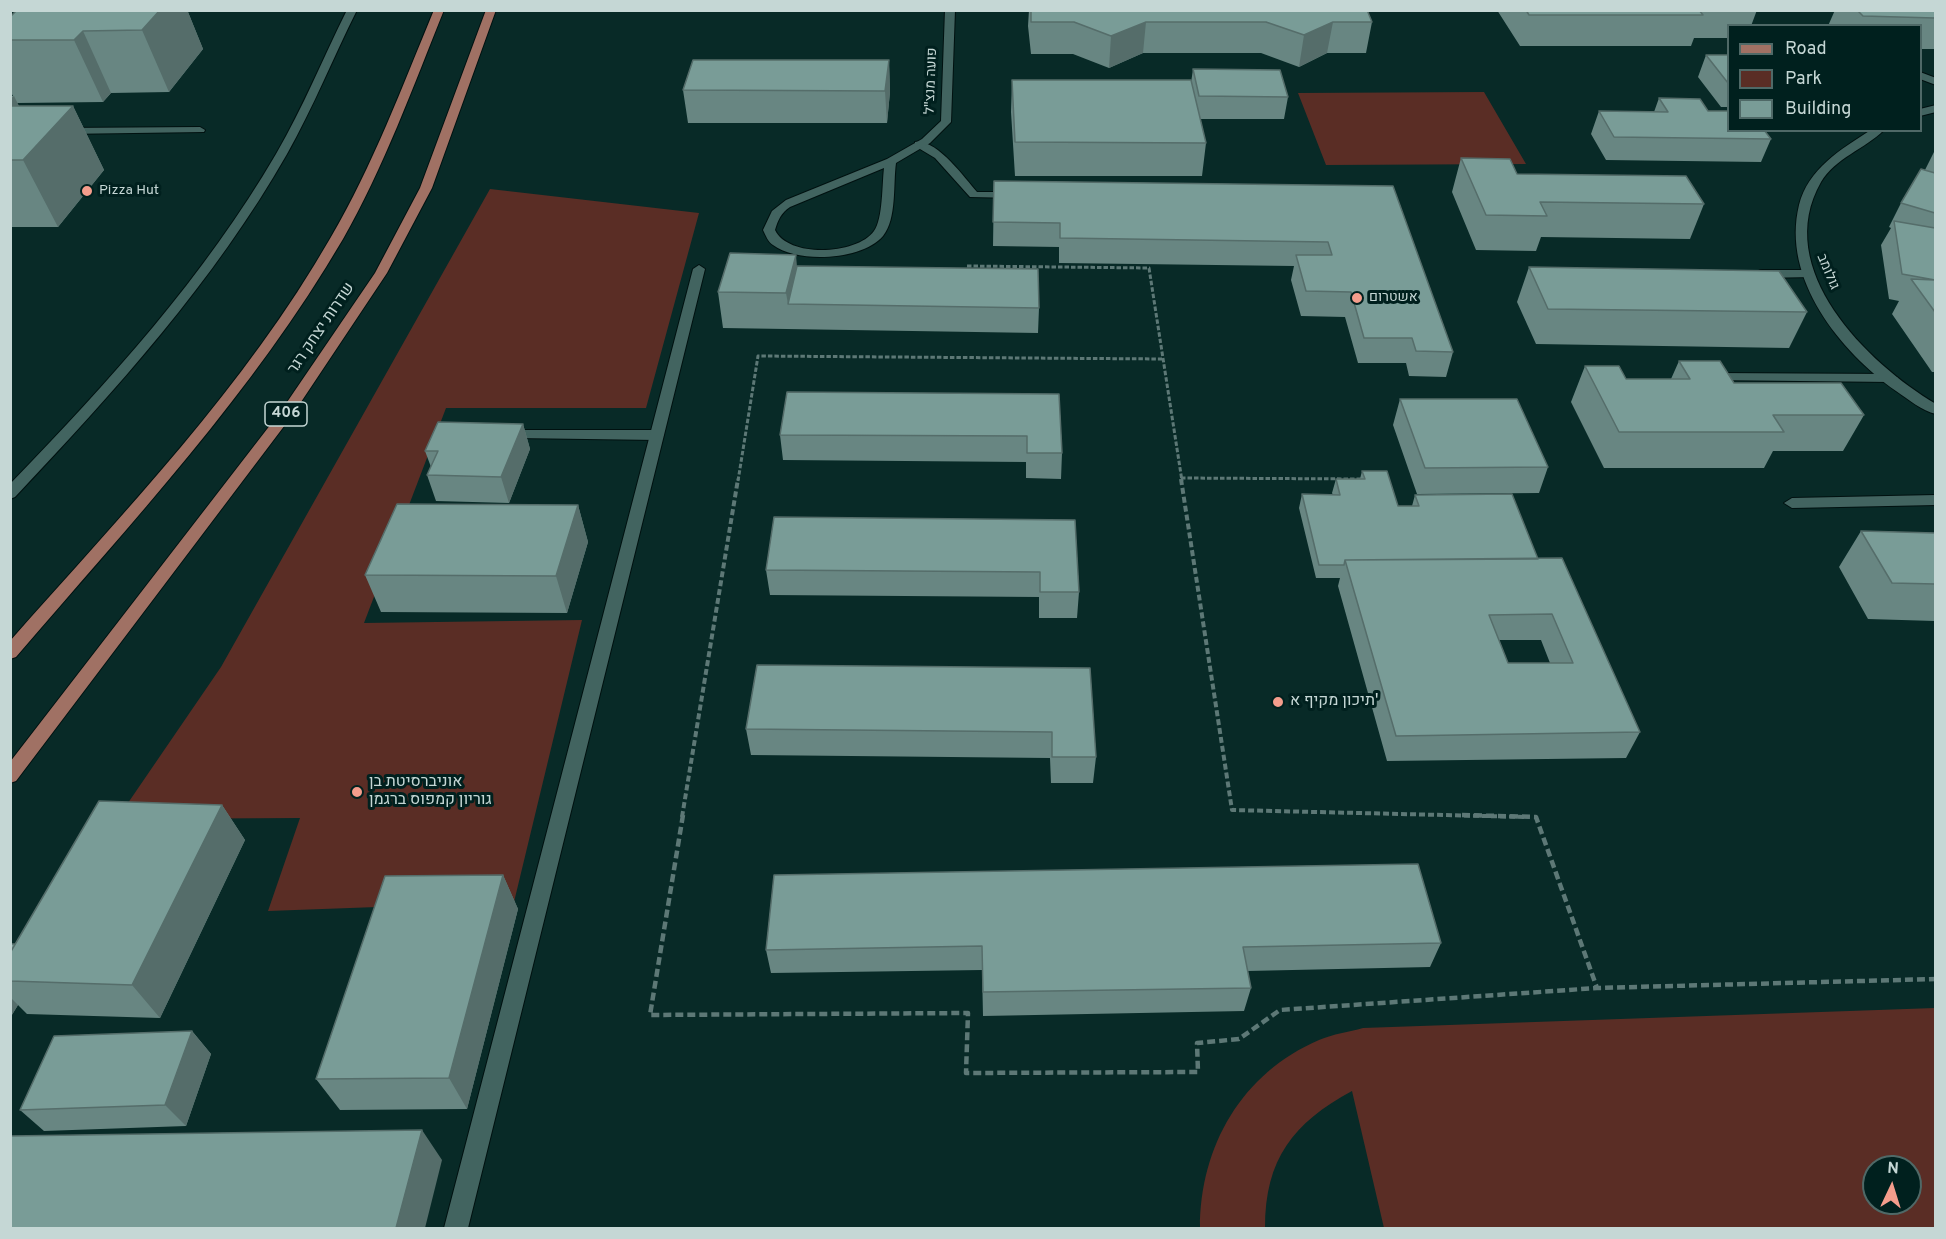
<!DOCTYPE html>
<html>
<head>
<meta charset="utf-8">
<style>
	body { margin:0 }
	#map { position:relative; width:1946px; height:1239px; overflow:hidden; background:#082a27; font-family:Overpass,sans-serif }
	canvas { display:block }
	.frame { position:absolute; inset:0; border:12px solid #c5d7d5; pointer-events:none }
	.legend { position:absolute; left:1727px; top:24px; width:195px; height:108px; box-sizing:border-box; background:#00201e; border:2px solid #4f6967; margin:0; padding:8px 10px; list-style:none; font-size:18px; color:#c5d7d5 }
	.legend li { display:flex; align-items:center; gap:12px; height:30px }
	.legend b { width:30px; border:2px solid #4f6967 }
	.north { position:absolute; left:1862px; top:1155px; width:60px; height:60px; box-sizing:border-box; background:#00201e; border:2px solid #4f6967; border-radius:50%; rotate:4deg; font-size:16px; font-weight:700; line-height:24px; text-align:center; color:#c5d7d5 }
	.north::after { content:''; display:block; margin:auto; width:21px; height:27px; background:#f49d8c; clip-path:polygon(50% 0,100% 100%,50% 72%,0 100%) }
</style>
</head>
<body>
<div id="map">
<canvas width="1946" height="1239"></canvas>
<div class="frame"></div>
<ul class="legend">
<li><b style="height:8px;background:#a07164"></b>Road</li>
<li><b style="height:16px;background:#5a2d25"></b>Park</li>
<li><b style="height:16px;background:#799c97"></b>Building</li>
</ul>
<div class="north">N</div>
</div>
<script>
const c = document.querySelector('canvas').getContext('2d');
c.lineJoin = 'round';
function fill(path, color) { c.fillStyle = color; c.fill(path, 'evenodd'); }
function strokePath(path, color, width, dash) { c.strokeStyle = color; c.lineWidth = width; c.lineCap = dash ? 'butt' : 'round'; c.setLineDash(dash || []); c.stroke(path); }
function drawText(font, color, halo, rows, align = 'center') {
  c.font = font + ' Overpass,Heebo,sans-serif'; c.lineWidth = 6; c.setLineDash([]); c.textBaseline = 'middle'; c.strokeStyle = halo; c.fillStyle = color; for (const [text, x, y, turn = 0] of rows) {
    c.save(); c.translate(x, y); c.rotate((+turn || 0) * Math.PI / 180); c.textAlign = isNaN(turn) ? turn : align; if (halo) c.strokeText(text, 0, 0); c.fillText(text, 0, 0); c.restore();
  }
}
const green = new Path2D(`
	M1484,92L1526,164L1326,165L1298,93Z
	M490,189L699,213L646,408H446L364,623L582,620L514,902L268,911L300,818L117,819L221,667Z
	M1935,1008V1228H1384L1352,1091C1293,1123 1265,1159 1265,1228H1200C1200,1146 1242,1073 1319,1040C1333,1034 1349,1032 1363,1028ZM1874,1167H1910V1203H1874Z`);
const pathFar2 = new Path2D(`
	M967,266L1149,268L1182,481
	M1181,478L1363,479
	M738,481L758,356L1162,359`);
const pathFar1 = new Path2D(`
	M1181,479L1232,810L1527,817
	M682,817L738,479`);
const path = new Path2D(`
	M683,815L650,1015L968,1013L966,1073L1198,1072L1197,1043L1239,1039L1280,1010L1597,988L1936,979
	M1462,815L1536,817L1597,988`);
const service = new Path2D(`
	M347,10H357C333,58 313,108 287,154C214,282 115,391 15,497L10,499V484C108,383 205,276 276,154C303,108 323,58 347,10Z
	M1920,72L1936,78V85L1920,79Z
	M200,127L205,130L204,132L63,134L58,131L63,128Z
	M915,142C936,138 964,177 977,192H1016L1022,195L1016,198L970,197L935,158L915,146Z
	M1810,270L1814,271V277L1760,278L1754,274L1760,270Z
	M1713,373L1891,374L1898,378L1891,382L1708,380L1706,377Z
	M520,430H657L664,435L657,440L515,438L513,435Z
	M1936,495V505L1792,508L1784,503L1792,498Z`);
const minor = new Path2D(`
	M945,10H955L951,122L930,143L896,163C893,184 897,219 883,236C863,260 798,264 773,245C768,242 766,236 763,230L772,211L786,200L887,159L922,139L941,121ZM884,168C882,184 883,219 874,231C857,255 788,258 775,230C778,220 781,213 790,207Z
	M699,265L705,269L468,1228H444L693,269Z`);
const tertiary = new Path2D(`
	M1936,105V112L1920,116V109Z
	M1871,130H1884C1865,149 1835,158 1821,182C1771,269 1867,363 1936,404V414C1922,411 1908,399 1896,391C1840,351 1781,279 1799,205C1808,169 1841,149 1871,130Z`);
const primary = new Path2D(`
	M434,10H444C413,87 384,167 343,239C253,393 131,523 16,657L10,659V641C124,512 245,387 331,237C373,165 402,87 434,10Z
	M486,10H496L432,188L387,273L291,417L16,781L10,783V762L281,411L375,273L420,188Z`);
const wall = new Path2D(`
	M189,10L188,12L203,49L169,92L111,93L103,102L17,103L19,106H73L104,170L58,227H10V96H13L10,91V17Z
	M1029,10H1367L1372,22L1366,53H1327L1299,67L1261,53H1143L1109,68L1073,54H1031L1028,26Z
	M1497,10H1757L1751,26H1728V38H1694L1691,46H1520Z
	M1835,10H1935V49H1920V26H1828Z
	M1706,55H1728V107H1721L1698,77Z
	M889,60L890,92L887,123H688L683,90Z
	M1193,69L1288,97L1284,119H1200L1206,143L1202,176H1015L1011,112L1012,80L1191,83Z
	M1659,98L1771,139L1761,162L1606,160L1591,134L1599,111L1654,112Z
	M1935,150V372H1932L1892,314L1899,301L1889,299L1881,245L1891,228L1889,227L1901,203L1925,170Z
	M1461,158L1517,174L1704,204L1690,239L1541,237L1536,251L1476,250L1452,192Z
	M994,181L1393,186L1453,352L1446,377L1409,376L1406,363H1358L1345,317L1301,316L1291,280L1294,266L1059,263V247L993,246Z
	M797,266L1039,308L1038,333L723,328L718,292Z
	M1529,267L1807,312L1789,348L1536,344L1517,302Z
	M1679,361L1734,383L1864,415L1843,451H1773L1764,468H1604L1571,402L1585,366L1626,379H1671Z
	M1059,394L1062,453L1061,479L1026,478V462L783,460L780,435Z
	M1400,399L1548,467L1539,493L1417,494L1393,425Z
	M523,424L530,449L509,503L436,501L427,475L431,467L425,451Z
	M1362,471L1398,506H1412L1415,495L1538,559L1640,732L1626,758L1387,761L1338,586L1340,578H1316L1299,508L1302,494L1333,495L1332,493L1336,479H1360ZM1499,640H1541L1550,663H1508Z
	M578,505L588,542L567,613L381,612L365,575Z
	M1075,520L1079,592L1077,618H1039V597L770,595L766,570Z
	M1861,531L1935,533V621L1868,619L1839,567Z
	M1090,668L1096,757L1093,783H1051L1050,758L751,755L746,729Z
	M222,805L245,840L160,1018L27,1014L18,1005L10,1018V944H15Z
	M503,875L518,909L467,1109L340,1110L316,1079Z
	M774,875L1441,943L1430,967L1247,971L1251,988L1244,1011L983,1016L982,970L771,973L766,950Z
	M192,1031L211,1054L186,1126L44,1131L20,1110Z`);
const shadedWall = new Path2D(`
	M160,10H189L188,12L203,49L169,92L142,30Z
	M1146,22L1143,53L1109,68L1111,36Z
	M1333,22L1327,53L1299,67L1304,35Z
	M83,31L111,93L103,102L74,40Z
	M889,60L890,92L887,123L885,91Z
	M14,96L38,144L73,106L104,170L58,227L23,160L10,120V99Z
	M796,255L799,290L788,304L786,293Z
	M523,424L530,449L509,503L501,477Z
	M578,505L588,542L567,613L556,576Z
	M222,805L245,840L160,1018L132,985Z
	M503,875L518,909L467,1109L449,1078Z
	M10,997L18,1005L10,1018Z
	M192,1031L211,1054L186,1126L165,1105Z
	M422,1130L442,1160L425,1228H396Z`);
const building = new Path2D(`
	M17,10H160L142,30L83,31L74,40H10V17Z
	M1031,10H1367L1372,22H1333L1304,35L1266,22H1146L1111,36L1074,22H1031Z
	M1526,10H1699L1703,15H1529Z
	M1857,10H1935V18L1863,16Z
	M1706,55H1728V83Z
	M693,60H889L885,91L683,90Z
	M1193,69L1280,70L1288,97L1199,96Z
	M1012,80H1191L1206,143L1015,142Z
	M1659,98L1700,99L1708,111H1728V130H1764L1771,139L1614,137L1599,111L1668,112Z
	M10,106H73L23,160H10Z
	M1461,158L1510,159L1517,174L1686,176L1704,204L1540,202L1547,216L1486,215Z
	M1921,169L1935,173V213L1901,203Z
	M994,181L1393,186L1453,352L1416,351L1412,338H1364L1351,292L1306,291L1296,255H1332L1328,242L1060,238V223L993,222Z
	M1894,221L1935,228V280L1902,274Z
	M730,253L796,255L786,293L718,292Z
	M797,266L1038,269L1039,308L788,304Z
	M1529,267L1779,271L1807,312L1548,309Z
	M1911,279L1935,280V312Z
	M1679,361H1720L1734,383H1841L1864,415H1773L1784,432H1619L1585,366H1619L1626,379H1690Z
	M787,392L1059,394L1062,453H1027V436L780,435Z
	M1400,399H1517L1548,467L1425,468Z
	M438,422L523,424L501,477L427,475L438,451H425Z
	M1362,471H1387L1398,506H1419L1415,495L1512,494L1538,559L1345,560L1344,565H1319L1302,494L1340,495L1336,479H1365Z
	M397,504L578,505L556,576L365,575Z
	M774,517L1075,520L1079,592H1040V572L766,570Z
	M1861,531L1935,533V584L1892,583Z
	M1562,558L1640,732L1396,736L1345,560ZM1552,614L1573,663H1508L1489,615Z
	M757,665L1090,668L1096,757H1052V732L746,729Z
	M99,801L222,805L132,985L10,981V953Z
	M1418,864L1441,943L1243,947L1251,988L983,992L982,946L766,950L774,875Z
	M503,875L449,1078L316,1079L385,876Z
	M10,944H15L10,953Z
	M192,1031L165,1105L20,1110L54,1036Z
	M422,1130L396,1228H10V1136Z`);
const markers = [
	[87,191,6,"#f49d8c"],
	[1357,298,6,"#f49d8c"],
	[1278,702,6,"#f49d8c"],
	[357,792,6,"#f49d8c"]
];
const farStreetnames = [
	["פועה מנצ\"ל",932,81,-88],
	["גולומב",1827,272,67]
];
const farPoinames = [
	["Pizza Hut",99,191],
	["אשטרום",1369,298]
];
const shields = [
	[286,414,42]
];
const shieldNames = [
	["406",286,414]
];
const streetNames = [
	["שדרות יצחק רגר",322,329,-56]
];
const poiNames = [
	["תיכון מקיף א'",1290,702],
	["אוניברסיטת בן",369,783],
	["גוריון קמפוס ברגמן",369,801]
];
fill(green, '#5a2d25');
strokePath(service, '#001110', 2);
strokePath(minor, '#001110', 2);
strokePath(tertiary, '#001110', 2);
strokePath(primary, '#001110', 2);
strokePath(pathFar2, '#5d7876', 3, [4.5, 2]);
strokePath(pathFar1, '#5d7876', 4, [6, 3]);
strokePath(path, '#5d7876', 4.5, [8, 4]);
fill(service, '#426460');
fill(minor, '#426460');
fill(tertiary, '#426460');
fill(primary, '#a07164');
fill(wall, '#688682');
fill(shadedWall, '#556d6a');
fill(building, '#799c97');
strokePath(building, '#556d6a', 1.5);
for (const [x, y, r, color] of markers) { const dot = new Path2D(); dot.arc(x, y, r, 0, 2 * Math.PI); c.fillStyle = color; c.fill(dot); strokePath(dot, '#00201e', 2); }
drawText('14px', '#c5d7d5', '#00201e', farStreetnames);
drawText('14px', '#c5d7d5', '#00201e', farPoinames, 'left');
for (const [x, y, w] of shields) { const box = new Path2D(); box.roundRect(x - w / 2, y - 12, w, 24, 4.5); c.fillStyle = '#00201e'; c.fill(box); strokePath(box, '#c5d7d5', 1.5); }
drawText('bold 15px', '#c5d7d5', null, shieldNames);
drawText('16px', '#c5d7d5', '#00201e', streetNames);
drawText('16px', '#c5d7d5', '#00201e', poiNames, 'left');
</script>
</body>
</html>
